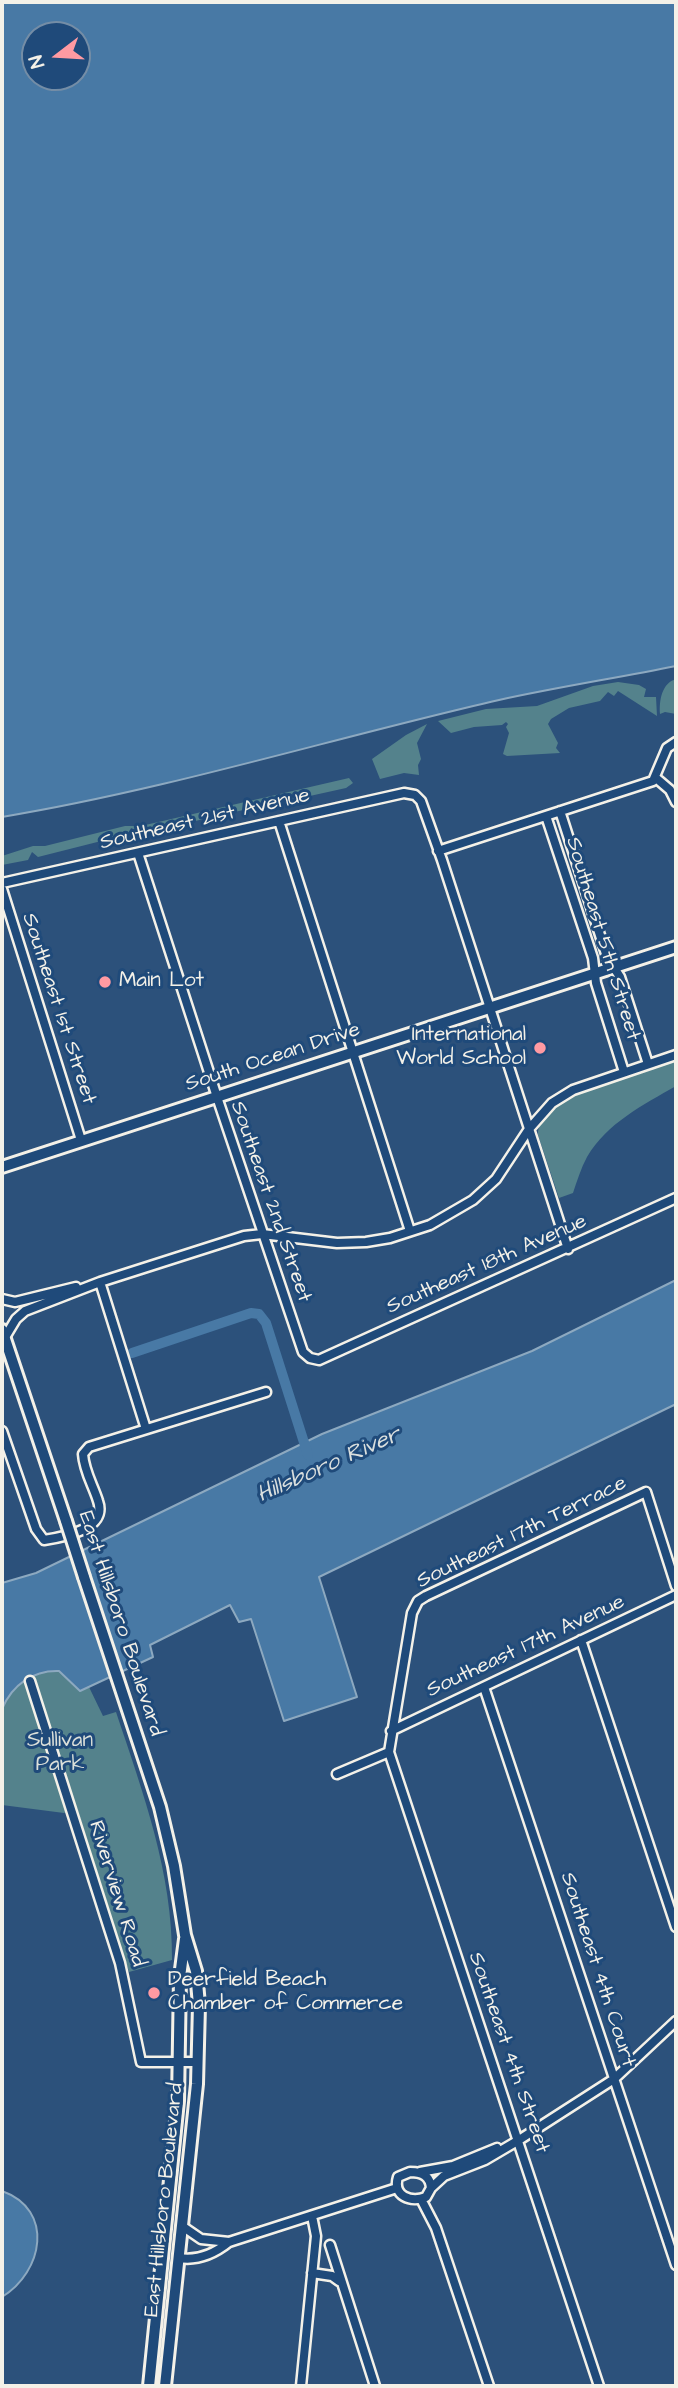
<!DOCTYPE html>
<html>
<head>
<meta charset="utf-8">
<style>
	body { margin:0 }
	#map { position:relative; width:678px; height:2388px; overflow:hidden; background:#2c517b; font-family:"Architects Daughter",sans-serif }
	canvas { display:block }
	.frame { position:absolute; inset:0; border:4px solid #f4f1e8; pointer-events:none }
	.north { position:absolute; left:21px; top:21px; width:70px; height:70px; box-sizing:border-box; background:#1f4a7a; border:2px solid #748da6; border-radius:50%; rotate:253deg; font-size:19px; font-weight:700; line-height:28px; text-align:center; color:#f4f1e8 }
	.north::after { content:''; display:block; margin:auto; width:24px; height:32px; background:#ff9aa2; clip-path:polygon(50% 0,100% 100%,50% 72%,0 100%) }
</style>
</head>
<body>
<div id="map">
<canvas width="678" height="2388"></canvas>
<div class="frame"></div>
<div class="north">N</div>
</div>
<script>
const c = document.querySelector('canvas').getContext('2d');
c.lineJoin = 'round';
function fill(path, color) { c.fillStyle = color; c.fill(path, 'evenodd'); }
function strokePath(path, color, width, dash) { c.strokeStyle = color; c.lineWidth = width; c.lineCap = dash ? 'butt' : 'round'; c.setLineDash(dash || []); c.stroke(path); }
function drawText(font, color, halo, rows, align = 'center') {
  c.font = font + ' "Architects Daughter",sans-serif'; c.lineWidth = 6; c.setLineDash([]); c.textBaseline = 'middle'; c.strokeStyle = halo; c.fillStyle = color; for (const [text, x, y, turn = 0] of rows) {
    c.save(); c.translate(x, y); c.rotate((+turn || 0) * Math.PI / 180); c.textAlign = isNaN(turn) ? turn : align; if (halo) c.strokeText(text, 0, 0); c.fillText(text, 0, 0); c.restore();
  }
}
const green = new Path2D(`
	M676,679V714L665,712L660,714C659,700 662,683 676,679Z
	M618,682L639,685L646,689L644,697H656L657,716L618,691L614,696L608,692L600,701L569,708L551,719L548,724L558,743L556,748L560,753L507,756L503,754L509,733L506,727L508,724L506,722L502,725L474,727L451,733L438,721L486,709L537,706L593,686Z
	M427,724L417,743L421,759L418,765L419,775L404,773L380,779L372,759L406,735Z
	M349,778L353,783L346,788L260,807L255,802L252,808L143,833L131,828L129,834L38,857L32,852L28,860L2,865V856L33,846H45L125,826H141Z
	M676,1061V1086C643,1105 607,1123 587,1157C581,1168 577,1181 573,1193L559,1198L538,1135C537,1115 564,1101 580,1093Z
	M45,1670L59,1671L80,1691L89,1687L103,1716L116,1712C143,1793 173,1873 172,1960L129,1972L77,1808L64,1813L2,1805V1709C10,1689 26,1678 45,1670Z`);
const water = new Path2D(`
	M2,2H676V666C617,678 558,687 499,700C333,738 170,789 2,817ZM35,35H77V77H35Z
	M676,1280V1408L674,1405L319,1577L357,1697L284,1721L251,1619L239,1622L230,1605L150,1645L153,1657L80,1691L59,1671C33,1670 12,1685 2,1709V1583L36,1573L322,1434L532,1351Z
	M2,2191C55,2210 43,2272 2,2297Z`);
const canal = new Path2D(`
	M132,1353L251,1313L259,1314L266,1323L308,1455`);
const street = new Path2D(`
	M656,778L670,790L676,802
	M560,811L607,957L620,977L648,1064
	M546,816L593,958L596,983L624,1072
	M279,821L410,1231
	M438,851L653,781L667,748L676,742
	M138,853L217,1097L303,1352L310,1358L319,1360L676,1198
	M2,883L404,793L415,795L421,801L442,860L568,1249
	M2,889L81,1140
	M100,1282L146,1429
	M2,1299L15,1302L76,1287
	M4,1339L16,1319L25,1311L100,1282L244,1236L262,1234L337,1243L366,1242L390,1238L430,1225L473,1200L496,1179L529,1129L552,1103L573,1090L676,1055
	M2,1431L36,1529L44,1540C64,1537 108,1529 98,1501C93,1485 84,1471 83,1454L89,1447L266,1392
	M581,1640L676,1927
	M30,1681L120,1963L141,2062H198
	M484,1687L676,2265
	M391,1731L676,1595
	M337,1774L389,1752
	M410,2172C422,2172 430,2176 431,2188L426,2197C411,2203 392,2196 398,2177Z
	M420,2172L453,2166L497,2148
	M431,2188L444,2176L485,2160L519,2140L614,2079L676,2021
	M421,2199L436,2228L489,2386
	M182,2226L201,2239L229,2242
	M330,2245L375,2386
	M179,2258C197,2261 214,2254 229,2242L397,2188
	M312,2273L332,2276L339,2281
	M301,2386L316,2236L312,2216
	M599,2386L389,1752L412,1613L418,1601L426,1596L646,1492L676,1586`);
const secondary = new Path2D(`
	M2,1167L676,947
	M2,1330L66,1521
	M84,1577L160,1807L174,1866L185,1935L196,1971L199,2005L197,2084L165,2386
	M149,2386L178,2101L180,1977L185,1939`);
const secondaryBridge = new Path2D(`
	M66,1521L84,1577`);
const markers = [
	[105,982,7,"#ff9aa2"],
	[540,1048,7,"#ff9aa2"],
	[154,1993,7,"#ff9aa2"]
];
const streetNames = [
	["Southeast 21st Avenue",205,820,-13],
	["Southeast 5th Street",602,939,73],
	["Southeast 1st Street",58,1009,72],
	["South Ocean Drive",273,1058,-18],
	["Southeast 2nd Street",270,1202,71],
	["Southeast 18th Avenue",487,1265,-24],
	["Southeast 17th Terrace",522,1533,-26],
	["East Hillsboro Boulevard",120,1624,72],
	["Southeast 17th Avenue",526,1647,-25],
	["Riverview Road",116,1894,73],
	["Southeast 4th Court",597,1970,72],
	["Southeast 4th Street",508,2053,71],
	["East Hillsboro Boulevard",165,2200,-84]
];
const poiNames = [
	["Main Lot",119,982],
	["International",526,1036,"right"],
	["World School",526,1060,"right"],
	["Deerfield Beach",168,1981],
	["Chamber of Commerce",168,2005]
];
const parkNames = [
	["Sullivan",60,1742],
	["Park",60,1766]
];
const waterNames = [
	["Hillsboro River",329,1466,-24]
];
fill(green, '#54828c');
fill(water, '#4879a5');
strokePath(water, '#8da9c0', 2);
strokePath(canal, '#4879a5', 10);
strokePath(street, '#f4f1e8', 13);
strokePath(secondary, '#f4f1e8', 16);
strokePath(street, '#1f4a7a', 8);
strokePath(secondary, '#1f4a7a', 10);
strokePath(secondaryBridge, '#f4f1e8', 16, []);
strokePath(secondaryBridge, '#1f4a7a', 10);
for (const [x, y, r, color] of markers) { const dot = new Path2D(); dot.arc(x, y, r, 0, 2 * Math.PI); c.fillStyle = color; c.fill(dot); strokePath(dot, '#1f4a7a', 2.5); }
drawText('21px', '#f4f1e8', '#1f4a7a', streetNames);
drawText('21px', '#f4f1e8', '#1f4a7a', poiNames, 'left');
drawText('21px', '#dce0da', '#1f4a7a', parkNames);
drawText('italic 23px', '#dadfde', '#1f4a7a', waterNames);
</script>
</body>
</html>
